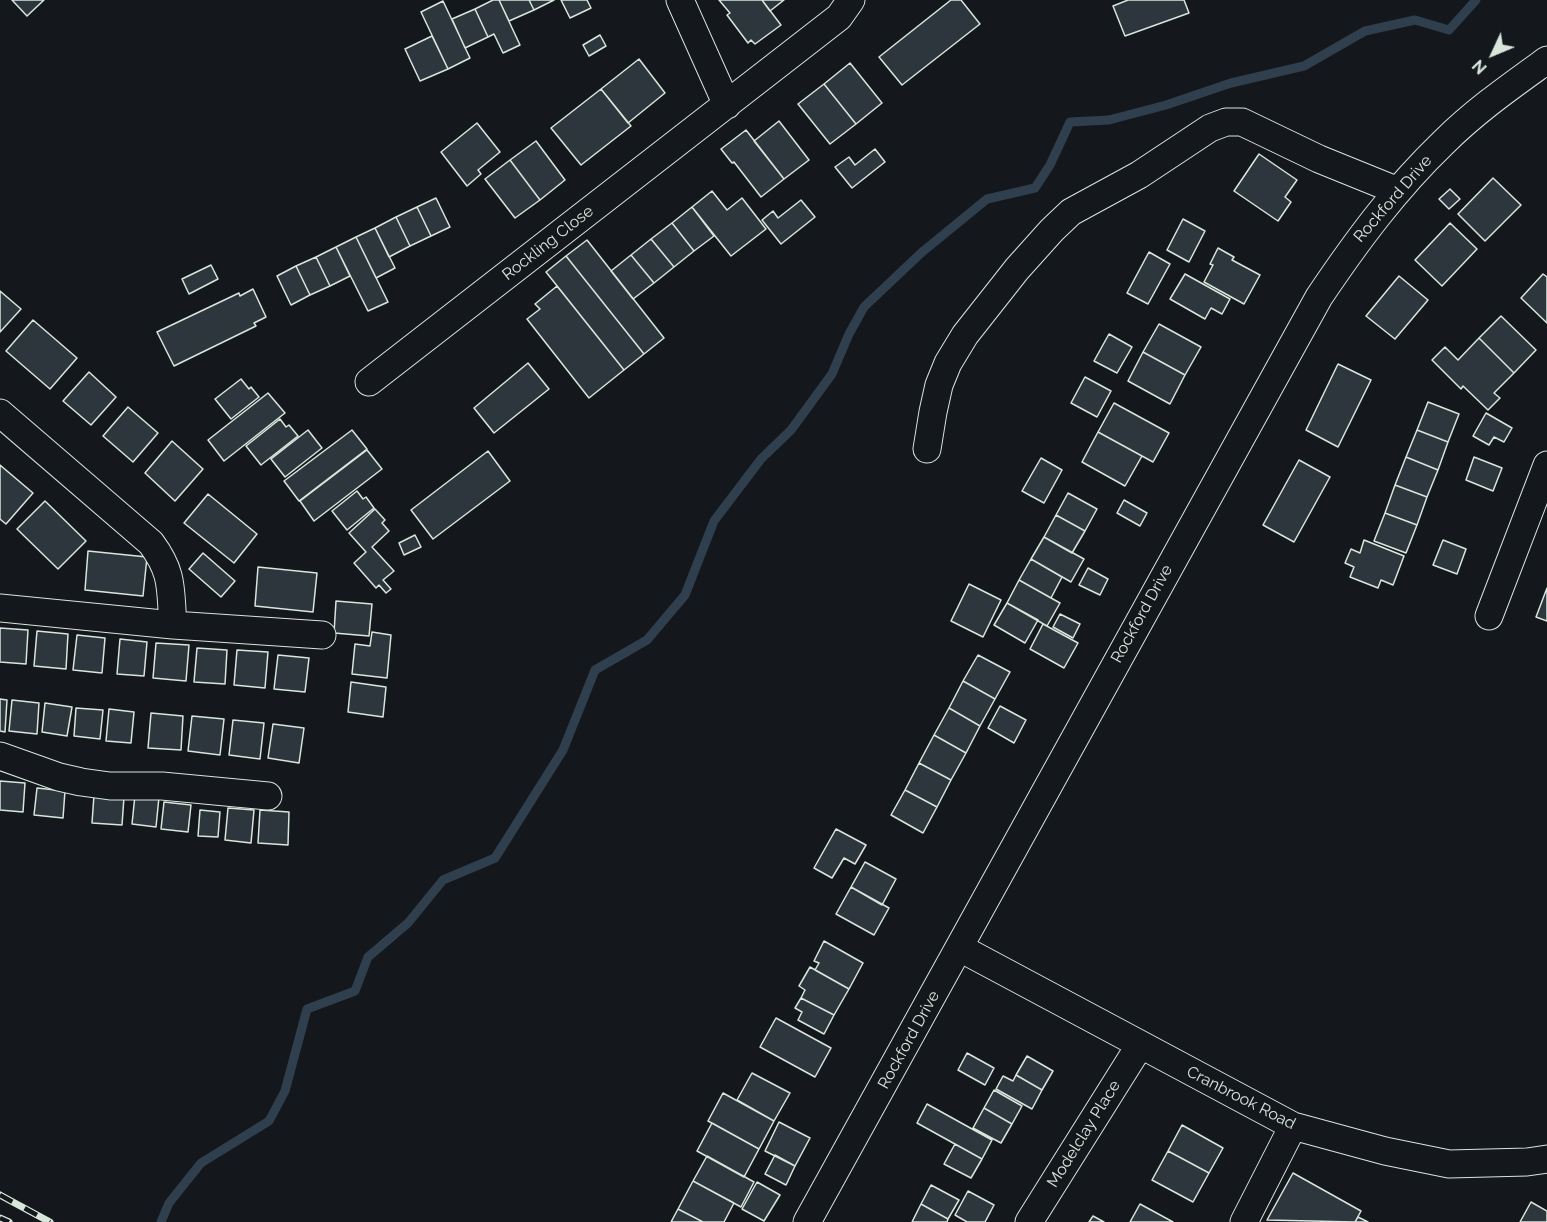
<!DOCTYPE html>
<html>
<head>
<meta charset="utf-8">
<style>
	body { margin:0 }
	#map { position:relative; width:1547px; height:1222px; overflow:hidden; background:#14181c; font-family:Raleway,sans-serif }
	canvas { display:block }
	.north { position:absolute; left:1463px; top:24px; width:60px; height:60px; -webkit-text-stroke:4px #14181c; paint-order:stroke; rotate:226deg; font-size:16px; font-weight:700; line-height:24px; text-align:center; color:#d8e6dc }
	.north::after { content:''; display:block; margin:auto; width:21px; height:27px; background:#d8e6dc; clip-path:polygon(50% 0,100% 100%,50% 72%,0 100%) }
</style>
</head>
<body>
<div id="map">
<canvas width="1547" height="1222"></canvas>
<div class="north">N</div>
</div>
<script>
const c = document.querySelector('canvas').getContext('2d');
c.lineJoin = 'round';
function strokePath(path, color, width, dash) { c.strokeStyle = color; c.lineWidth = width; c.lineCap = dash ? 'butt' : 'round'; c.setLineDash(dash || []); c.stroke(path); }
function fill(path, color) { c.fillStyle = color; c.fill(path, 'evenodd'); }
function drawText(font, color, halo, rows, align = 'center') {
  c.font = font + ' Raleway,sans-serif'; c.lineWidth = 4.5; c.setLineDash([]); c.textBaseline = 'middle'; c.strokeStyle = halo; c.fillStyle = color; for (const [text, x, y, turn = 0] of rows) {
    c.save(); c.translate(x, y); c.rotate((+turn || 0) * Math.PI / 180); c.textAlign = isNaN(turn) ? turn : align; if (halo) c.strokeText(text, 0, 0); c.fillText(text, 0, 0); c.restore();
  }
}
const stream = new Path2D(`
	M161,1222L169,1203L201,1163L269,1121L285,1091L307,1009L355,991L368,957L408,923L443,880L495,858L563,750L595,670L647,640L685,595L714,521L761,459L791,430L832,374L849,334L864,307L921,253L987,199L1035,188L1050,165L1070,122L1109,120L1166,105L1231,83L1304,66L1365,31L1415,20L1449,30L1476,0`);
const building = new Path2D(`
	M12,0H44L27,16Z
	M493,0H499L520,45L503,53L494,34L488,37L475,9Z
	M499,0H529L534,10L509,21Z
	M529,0H554L534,10Z
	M561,0H587L591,8L570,18Z
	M719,0H762L781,25L755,44L751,40L748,43L727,15L730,13Z
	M762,0H784L770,11Z
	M951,0H961L980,24L902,85L879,57Z
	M1128,0H1184L1189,13L1125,36L1113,6Z
	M443,1L470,58L448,69L421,12Z
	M475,9L488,37L465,48L452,19Z
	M600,35L606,46L589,56L583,45Z
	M432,36L448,69L420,81L405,49Z
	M639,59L665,93L628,123L601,89Z
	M850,63L882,103L856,124L824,84Z
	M824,84L856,124L830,144L798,104Z
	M601,89L631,126L581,165L551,128Z
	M779,121L809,160L784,179L754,141Z
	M477,123L500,152L478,170L481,174L467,186L441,152Z
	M746,130L784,179L761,197L734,162L732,163L721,149Z
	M536,141L565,180L540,200L510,160Z
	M875,149L885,162L852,188L835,167L849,157L855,165Z
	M1259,154L1297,180L1285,197L1291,202L1278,221L1234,191Z
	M510,160L540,200L515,218L485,179Z
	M1493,178L1521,205L1485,241L1458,214Z
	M1450,189L1460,199L1449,209L1439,199Z
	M712,191L727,210L742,198L766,229L731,256L692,207Z
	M436,198L450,227L431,236L417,207Z
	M801,200L815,217L781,244L762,220L773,211L778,218Z
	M417,207L431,236L410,246L396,217Z
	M692,207L714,236L694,251L672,223Z
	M396,217L410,246L389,257L375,228Z
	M1183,219L1205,231L1189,262L1167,250Z
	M672,223L694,251L674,267L651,239Z
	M1450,223L1477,249L1442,286L1415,260Z
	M375,228L395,268L376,278L356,237Z
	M356,237L388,302L368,311L336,247Z
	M651,239L674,267L654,283L631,255Z
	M587,240L664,338L644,354L566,256Z
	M336,247L350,276L330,286L316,257Z
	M1218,248L1234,257L1232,260L1260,275L1244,304L1204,282L1213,265L1210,264Z
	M1149,252L1170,264L1148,304L1127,293Z
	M631,255L654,283L633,299L611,271Z
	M566,256L644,354L624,370L546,272Z
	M316,257L330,286L310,295L296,266Z
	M211,265L218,279L189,294L182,279Z
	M296,266L310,295L291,305L277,276Z
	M1185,274L1230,299L1222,314L1211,308L1205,319L1170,299Z
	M1543,274L1547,277V323L1521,298Z
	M1399,276L1428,300L1395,339L1366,316Z
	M557,286L624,370L589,398L527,319L540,309L535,304Z
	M253,289L266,317L254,323L256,326L174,366L157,332L239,293L240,296Z
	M0,291L21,309L0,332Z
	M1501,316L1536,350L1514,373L1479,338Z
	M33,320L77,358L50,389L6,351Z
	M1159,324L1201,347L1185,375L1143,352Z
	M1109,334L1132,347L1117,373L1094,361Z
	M1479,338L1514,373L1494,393L1500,398L1488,410L1463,386L1461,389L1432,360L1445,347L1458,360Z
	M1143,352L1185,375L1170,404L1128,381Z
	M528,363L549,389L494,433L474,408Z
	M1338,364L1371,380L1338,447L1306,430Z
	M89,372L116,397L91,425L63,401Z
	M1085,377L1111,391L1097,417L1071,403Z
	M241,379L249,389L251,387L259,397L231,419L215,399Z
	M268,393L285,413L224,461L208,440Z
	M1428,402L1459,414L1448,442L1417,430Z
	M1114,403L1169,433L1153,462L1098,432Z
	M128,407L158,433L133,462L103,436Z
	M1486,413L1512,428L1504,442L1494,437L1489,445L1473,436Z
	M280,419L286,427L289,425L298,436L261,465L246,446Z
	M308,430L322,448L285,477L271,459Z
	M352,430L367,449L299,501L284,481Z
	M1417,430L1448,442L1438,470L1406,457Z
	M1098,432L1142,456L1125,486L1082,462Z
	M172,441L203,469L175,501L145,473Z
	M367,450L382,469L314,521L300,501Z
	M488,451L510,481L433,539L411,510Z
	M1406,457L1438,470L1427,497L1395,485Z
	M1474,457L1502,468L1493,491L1466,480Z
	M1041,458L1062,470L1044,503L1022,491Z
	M1299,460L1330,477L1294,542L1263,525Z
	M0,465L33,493L6,524L0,519Z
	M1395,485L1427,497L1417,525L1385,513Z
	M357,491L363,499L366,497L374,508L347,530L332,511Z
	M1068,493L1097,509L1085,531L1056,515Z
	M208,494L257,534L234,563L184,523Z
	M1124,500L1147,513L1140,526L1117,513Z
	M45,501L86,541L58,569L17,529Z
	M375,509L385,520L382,523L389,531L372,547L394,571L383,580L391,589L386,593L379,585L376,588L354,563L366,552L349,533Z
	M1385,513L1417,525L1406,553L1374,541Z
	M1056,515L1085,531L1072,553L1044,537Z
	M415,535L421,547L404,555L399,543Z
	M1044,537L1084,559L1071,582L1031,559Z
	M1364,540L1404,556L1393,585L1381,580L1378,588L1350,577L1354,567L1345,563L1351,549L1360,553Z
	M1443,540L1466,549L1457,574L1433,565Z
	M88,551L147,557L143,596L85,590Z
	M203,553L235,581L221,597L189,569Z
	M1031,559L1062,577L1051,598L1019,580Z
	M258,567L317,573L313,612L255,606Z
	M1088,568L1108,579L1100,595L1079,585Z
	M1019,580L1060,603L1047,626L1007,603Z
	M969,584L1001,600L983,637L951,621Z
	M1547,588V621L1536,617Z
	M336,601L372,604L369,636L334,633Z
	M1007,603L1038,620L1025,643L994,625Z
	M1060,614L1080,624L1073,638L1053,627Z
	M1043,624L1078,643L1064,668L1030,649Z
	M0,628L28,630L26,664L0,662Z
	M37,631L68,634L66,669L34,666Z
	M372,632L391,635L387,678L352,674L355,644L370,646Z
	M77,635L105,638L102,673L73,670Z
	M120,639L147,642L144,676L117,674Z
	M156,643L189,645L186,681L153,678Z
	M197,648L227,650L225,684L194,682Z
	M237,650L268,652L265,688L234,685Z
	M278,655L309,658L305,692L274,689Z
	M978,655L1010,672L995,699L963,681Z
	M963,681L995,699L980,726L949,708Z
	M351,682L386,687L383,717L348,712Z
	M0,699L7,700L5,732L0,731Z
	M12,700L39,703L37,734L9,731Z
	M45,703L72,707L67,736L42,732Z
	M1000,706L1026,720L1014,743L988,728Z
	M76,708L103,710L100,739L74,736Z
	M949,708L980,726L966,753L934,735Z
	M109,709L134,712L131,743L106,741Z
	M151,713L183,716L181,750L148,748Z
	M192,716L224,719L220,755L188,751Z
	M233,720L264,723L260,759L229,755Z
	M273,724L304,728L299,763L268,758Z
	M934,735L966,753L951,780L919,763Z
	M919,763L951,780L937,807L905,790Z
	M0,781L25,783L23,812L0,810Z
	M37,788L65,791L63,818L34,815Z
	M905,790L937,807L923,833L891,815Z
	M94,795L124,797L122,825L92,823Z
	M135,795L159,797L156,827L132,824Z
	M164,802L191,805L188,832L161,829Z
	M228,808L254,810L251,843L225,840Z
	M200,810L220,812L218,837L198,836Z
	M260,810L289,812L288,845L258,843Z
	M836,829L866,845L855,864L844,858L832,878L814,868Z
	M865,862L896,879L882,905L851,887Z
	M851,887L889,908L874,935L836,914Z
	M824,941L863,963L849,989L815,970L819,963L814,961Z
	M810,967L849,989L834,1015L801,998L805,990L799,986Z
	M801,998L834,1015L824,1034L798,1020L802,1012L795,1008Z
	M776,1018L831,1048L815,1077L760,1047Z
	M967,1053L994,1068L985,1085L958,1070Z
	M1027,1056L1053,1071L1042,1090L1016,1075Z
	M752,1073L790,1093L774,1121L737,1100Z
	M1016,1075L1042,1090L1032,1109L996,1089L1003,1076L1013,1081Z
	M994,1090L1022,1106L1012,1124L984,1108Z
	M723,1093L774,1121L759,1149L708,1121Z
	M927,1104L992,1140L982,1159L917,1123Z
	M984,1108L1012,1124L1001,1143L973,1128Z
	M779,1122L810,1138L795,1166L765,1151Z
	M712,1123L759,1149L744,1177L697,1151Z
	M1182,1125L1223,1148L1209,1173L1168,1151Z
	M955,1144L982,1159L971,1178L944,1164Z
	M1168,1151L1209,1173L1193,1202L1152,1180Z
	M775,1155L795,1166L786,1185L765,1174Z
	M707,1156L754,1182L741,1207L693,1181Z
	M1293,1173L1361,1211L1355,1222L1267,1220Z
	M693,1181L734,1203L724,1222H703L678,1209Z
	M757,1182L780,1195L764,1221L742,1209Z
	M931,1185L959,1200L948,1219L921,1204Z
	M968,1191L994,1205L985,1222H967L955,1215Z
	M1531,1202L1547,1211V1222H1520Z
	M921,1204L948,1219L947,1222H912Z
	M1140,1204L1173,1222H1130Z
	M678,1209L703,1222H671Z
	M1093,1216L1104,1222H1089Z
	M1358,1217L1368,1222H1355Z`);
const street = new Path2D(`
	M680,0L727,105
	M369,382L839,17L851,0
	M0,413L151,543C174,574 170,589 173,625
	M927,449L933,412L939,385L948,363L965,335L1017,269L1052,230L1071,212L1139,175L1210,128L1226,122H1242L1319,159L1398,191
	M0,608L173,625L322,635
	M1489,616L1547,465
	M0,756L59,777L81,782L110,786H162L268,796
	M960,948L1293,1126L1385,1151L1449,1164L1527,1162L1547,1159
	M807,1222L1319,297C1356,242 1395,189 1443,143C1475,111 1511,86 1547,60
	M1029,1222L1140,1045
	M1244,1222L1293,1126`);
const rail = new Path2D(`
	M0,1195L50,1222
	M0,1218L9,1222`);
const streetNames = [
	["Rockford Drive",1393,199,-49],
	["Rockling Close",548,243,-38],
	["Rockford Drive",1142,614,-61],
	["Rockford Drive",909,1040,-61],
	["Cranbrook Road",1241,1098,27],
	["Modelclay Place",1084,1134,-58]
];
strokePath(stream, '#2f3f4d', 9);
fill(building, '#2c363c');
strokePath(building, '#d8e6dc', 1.5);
strokePath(street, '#d8e6dc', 29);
strokePath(street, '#14181c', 27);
strokePath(rail, '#d8e6dc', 7);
strokePath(rail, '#14181c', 4.5, [14]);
drawText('16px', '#d8e6dc', '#14181c', streetNames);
</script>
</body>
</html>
